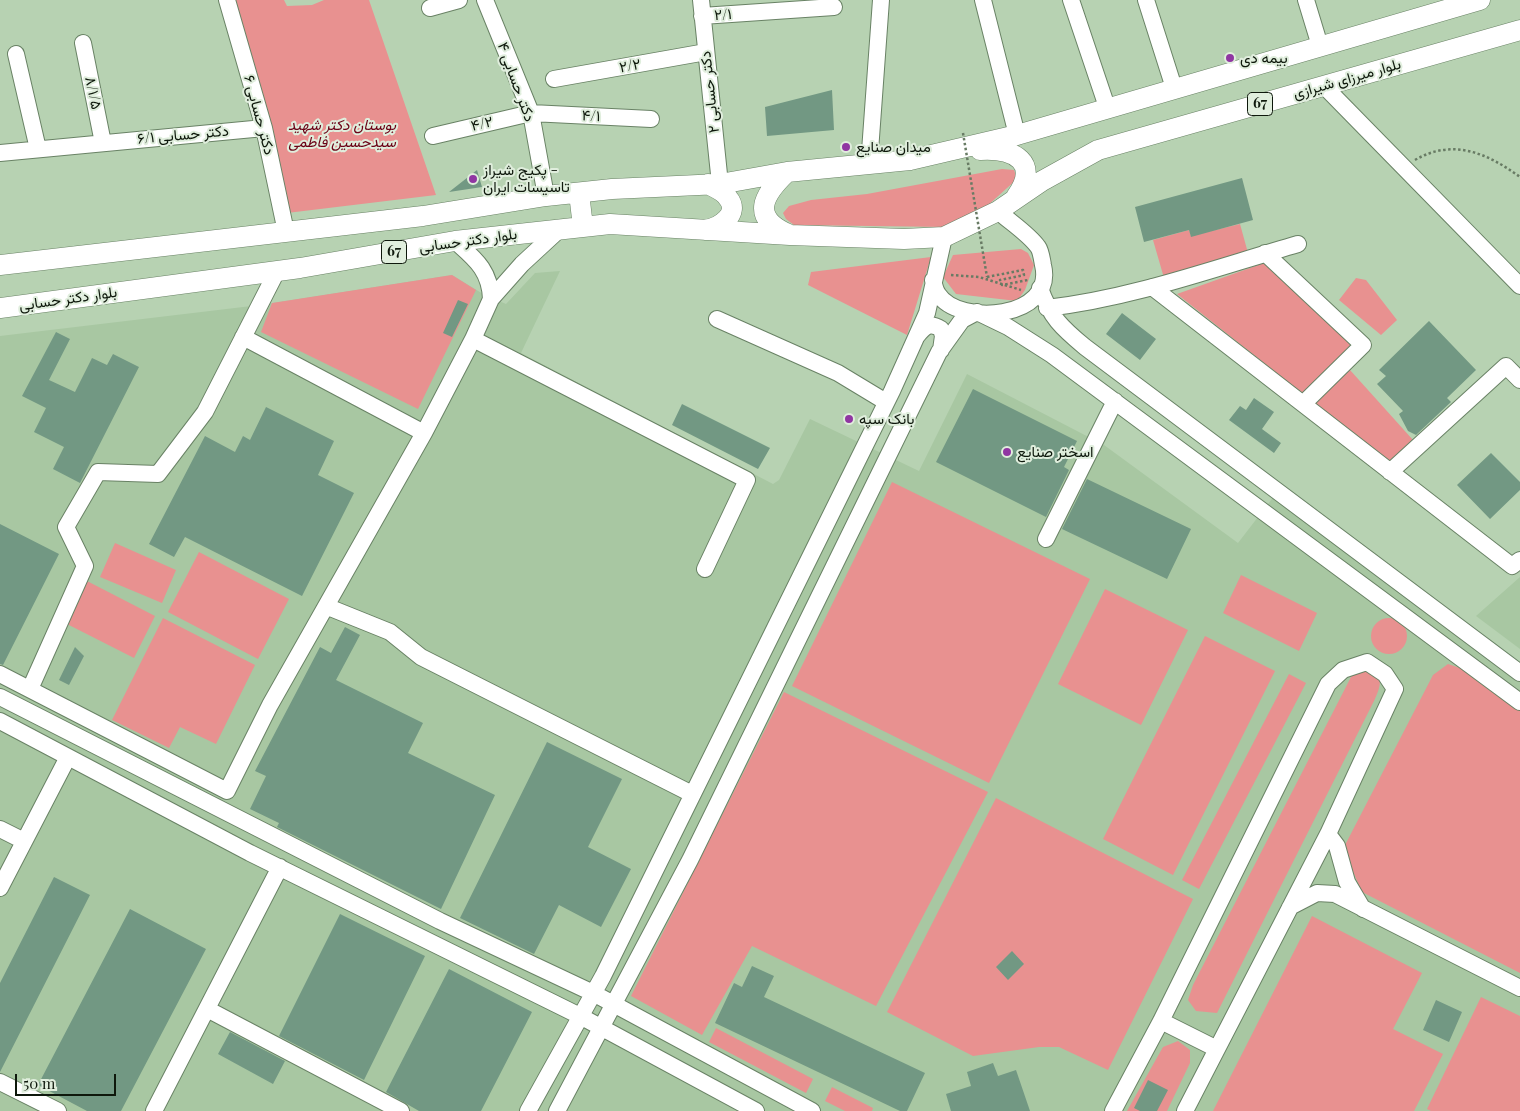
<!DOCTYPE html>
<html>
<head>
<meta charset="utf-8">
<style>
	body { margin:0 }
	#map { position:relative; width:1520px; height:1111px; overflow:hidden; background:#b7d2b2; font-family:"Playfair Display",serif }
	canvas { display:block }
	.scale { position:absolute; left:15px; top:1074px; width:101px; height:22px; box-sizing:border-box; border:2px solid #0e180c; border-top:0; padding-left:6px; font-size:15px; line-height:18px; white-space:nowrap; color:#0e180c; -webkit-text-stroke:4px #e0eedd; paint-order:stroke }
</style>
</head>
<body>
<div id="map">
<canvas width="1520" height="1111"></canvas>
<div class="scale">50 m</div>
</div>
<script>
const c = document.querySelector('canvas').getContext('2d');
c.lineJoin = 'round';
function fill(path, color) { c.fillStyle = color; c.fill(path, 'evenodd'); }
function strokePath(path, color, width, dash) { c.strokeStyle = color; c.lineWidth = width; c.lineCap = dash ? 'butt' : 'round'; c.setLineDash(dash || []); c.stroke(path); }
function drawText(font, color, halo, rows, align = 'center') {
  c.font = font + ' "Playfair Display",Vazirmatn,serif'; c.lineWidth = 4; c.setLineDash([]); c.textBaseline = 'middle'; c.strokeStyle = halo; c.fillStyle = color; for (const [text, x, y, turn = 0] of rows) {
    c.save(); c.translate(x, y); c.rotate((+turn || 0) * Math.PI / 180); c.textAlign = isNaN(turn) ? turn : align; if (halo) c.strokeText(text, 0, 0); c.fillText(text, 0, 0); c.restore();
  }
}
const built = new Path2D(`
	M560,271L521,353L773,484L779,480L810,419L919,471L967,374L1104,445L1238,543L1278,491L1520,663V1111H0V336L260,305L452,275L483,294L506,304L535,273Z
	M1520,577V649L1476,616Z`);
const green = new Path2D(`
	M236,0H284L287,6L312,5L324,0H369L436,195L287,213L233,1Z
	M1002,169L1014,170L1017,179L986,207L947,227L794,225L786,219L783,213L789,206L811,200L867,194Z
	M1240,224L1248,253L1164,278L1153,240L1189,230L1191,236Z
	M1021,249L1028,253L1034,265L1025,290L1017,301L956,294L943,277L953,255Z
	M931,257L907,335L808,285L811,272Z
	M1264,263L1354,346L1303,394L1177,294Z
	M452,275L476,290L418,409L261,332L272,303Z
	M1356,278L1366,280L1397,320L1381,335L1339,300Z
	M1350,370L1413,440L1390,464L1313,403Z
	M892,482L1090,579L989,783L792,686Z
	M115,543L176,570L162,603L100,577Z
	M199,552L289,599L258,659L168,612Z
	M1241,575L1317,613L1299,651L1223,613Z
	M87,581L155,616L134,658L65,623Z
	M1105,589L1188,630L1141,725L1058,684Z
	M1371 636a18 18 0 1 1 36 0a18 18 0 1 1-36 0Z
	M163,618L255,665L216,744L180,727L169,748L112,720Z
	M1205,636L1275,671L1173,875L1103,839Z
	M1448,664L1466,670L1520,710V973L1362,892L1343,849L1433,675Z
	M1357,669C1383,671 1384,680 1374,701L1217,1013L1196,1011L1188,1000L1193,985L1351,677Z
	M1289,674L1306,683L1199,889L1182,880Z
	M784,692L988,792L876,1006L752,946L702,1035L631,996Z
	M996,798L1193,899L1108,1070L1059,1047H1039L973,1056L887,1012Z
	M1312,916L1422,973L1393,1029L1443,1054L1414,1111H1213Z
	M1481,997L1520,1016V1111H1431L1427,1109Z
	M716,1028L813,1079L806,1093L709,1042Z
	M1178,1041L1190,1050V1063L1167,1111H1127L1163,1047Z
	M832,1087L873,1108L872,1111H845L825,1101Z`);
const building = new Path2D(`
	M832,90L834,130L767,136L765,107Z
	M477,170L482,187L449,192Z
	M1242,178L1253,220L1191,237L1189,230L1144,242L1135,207Z
	M458,300L468,304L452,337L443,333Z
	M1122,313L1156,339L1140,360L1106,334Z
	M1429,321L1476,370L1447,398L1451,402L1416,435L1408,431L1399,414L1403,411L1377,384L1386,376L1379,370Z
	M56,332L70,339L49,380L75,392L92,358L107,365L113,354L139,367L80,483L53,469L64,447L34,432L46,408L22,396Z
	M973,389L1077,441L1064,467L1069,470L1046,517L936,462Z
	M1254,398L1274,412L1262,429L1281,443L1274,453L1229,420L1240,406L1246,410Z
	M682,404L770,448L758,469L672,425Z
	M266,407L334,441L318,475L354,493L302,596L185,537L174,557L149,544L205,436L235,452L243,436L250,440Z
	M1491,453L1520,482V490L1490,519L1457,485Z
	M1087,479L1191,529L1167,579L1062,529Z
	M0,524L59,554L3,665L0,664Z
	M345,627L360,635L336,680L423,723L408,753L495,795L441,909L277,827L279,823L250,809L266,776L255,771L320,647L331,653Z
	M75,647L84,656L69,685L59,680Z
	M547,742L622,779L588,847L631,869L601,927L559,905L534,954L460,918Z
	M54,877L90,895L0,1072V983Z
	M130,909L206,949L121,1111H87L38,1085Z
	M340,914L425,956L364,1080L279,1036Z
	M1012,951L1024,964L1008,980L996,967Z
	M752,966L774,976L764,997L925,1073L907,1111H900L715,1023L734,983L742,987Z
	M449,969L532,1012L481,1111H419L386,1092Z
	M1436,1000L1462,1012L1449,1042L1423,1030Z
	M230,1032L285,1061L273,1084L218,1054Z
	M993,1063L998,1076L1016,1070L1030,1111H951L946,1094L971,1086L967,1072Z
	M1148,1080L1168,1090L1157,1111H1140L1134,1108Z`);
const path = new Path2D(`
	M1415,160C1453,138 1487,153 1520,177
	M951,275L979,277L1021,290
	M987,277L1023,270L1024,275L1000,280L1002,285L1028,280`);
const minor = new Path2D(`
	M227,0L264,128L286,232
	M485,0L531,113L546,196
	M701,0L720,184
	M983,0L1017,135
	M1071,0L1107,107
	M1146,0L1174,88
	M1306,0L1320,46
	M430,8L459,0
	M702,16L834,7
	M83,43L103,143
	M16,54L38,149
	M554,79L706,52
	M1324,86L1520,286
	M433,136L531,113L651,119
	M0,153L264,128
	M869,165L881,0
	M455,241C475,259 490,270 491,299
	M1265,253L1363,345L1303,404
	M933,280C934,284 935,290 938,294C959,327 1056,319 1043,265C1042,260 1041,251 1038,247C1029,234 1010,222 998,211
	M1152,287L1512,566L1520,560
	M1040,288C1050,317 1062,328 1085,347L1520,673
	M1047,308C1133,298 1215,268 1298,244
	M977,312L1008,327L1052,355L1520,702
	M717,319L838,373L886,402
	M917,336C925,326 930,322 941,329L943,336L941,350
	M243,337L424,433
	M473,339L747,480L705,569
	M1390,472L1506,366L1520,380
	M1046,539L1115,401
	M328,607L390,632L421,657L692,794
	M0,674L227,791L270,705L424,433L473,339L491,299L522,264L561,228
	M30,689L85,566L66,527L98,472L158,474L205,412L277,271
	M0,697L440,921L593,993L812,1111
	M0,721L250,853L580,1016L756,1111
	M0,829L24,841
	M1328,834L1337,846L1347,882L1363,909
	M0,888L68,757
	M1290,907L1317,893L1335,894L1520,988
	M207,1009L401,1111
	M1161,1021L1217,1049
	M0,1082L58,1111
	M154,1111L280,867
	M528,1111L603,976L892,391L927,313L944,237
	M557,1111L690,860L939,352L962,320L977,312
	M1113,1111L1161,1021L1328,684L1343,670L1367,662L1385,674L1395,689L1328,834L1185,1111`);
const major = new Path2D(`
	M980,150C1014,148 1041,162 1016,197
	M787,172C763,195 750,217 788,234
	M579,193L583,227
	M705,230C719,228 741,214 728,198C724,191 715,188 708,184
	M0,265L423,216L546,196L612,189L720,184L787,172L910,160L1017,135L1480,0
	M0,308L300,268L455,241L610,224L790,235L904,239L944,237L998,211L1042,181L1098,150L1520,30`);
const pathBridge = new Path2D(`
	M963,133L987,277`);
const markers = [
	[1230,58,5,"#9036a2"],
	[846,147,5,"#9036a2"],
	[473,179,5,"#9036a2"],
	[849,419,5,"#9036a2"],
	[1007,452,5,"#9036a2"]
];
const shields = [
	[1260,104,25],
	[394,252,25]
];
const shieldNames = [
	["67",1260,104],
	["67",394,252]
];
const streetNames = [
	["۲/۱",723,15,-4],
	["۲/۲",630,66,-10],
	["بلوار میرزای شیرازی",1347,79,-16],
	["دکتر حسابی ۴",516,82,70],
	["دکتر حسابی ۲",710,92,-96],
	["۸/۱/۵",93,93,78],
	["۶ دکتر حسابی",259,115,75],
	["۴/۱",591,116,3],
	["۴/۲",482,124,-13],
	["۶/۱ دکتر حسابی",183,135,-5],
	["بلوار دکتر حسابی",468,241,-8],
	["بلوار دکتر حسابی",68,299,-8]
];
const poiNames = [
	["بیمه دی",1240,58],
	["میدان صنایع",856,147],
	["پکیج شیراز -",483,170],
	["تاسیسات ایران",483,187],
	["بانک سپه",859,419],
	["اسختر صنایع",1017,452]
];
const parkNames = [
	["بوستان دکتر شهید",342,125],
	["سیدحسین فاطمی",342,142]
];
fill(built, '#a8c7a2');
fill(green, '#e89190');
fill(building, '#729883');
strokePath(minor, '#698265', 18);
strokePath(major, '#698265', 21);
strokePath(path, '#687b64', 2.5, [2.5, 2.5]);
strokePath(minor, '#fff', 16);
strokePath(major, '#fff', 20);
strokePath(pathBridge, '#687b64', 2.5, [2.5, 2.5]);
for (const [x, y, r, color] of markers) { const dot = new Path2D(); dot.arc(x, y, r, 0, 2 * Math.PI); c.fillStyle = color; c.fill(dot); strokePath(dot, '#e0eedd', 2); }
for (const [x, y, w] of shields) { const box = new Path2D(); box.roundRect(x - w / 2, y - 11.5, w, 23, 4); c.fillStyle = '#e0eedd'; c.fill(box); strokePath(box, '#0e180c', 1); }
drawText('bold 14px', '#0e180c', null, shieldNames);
drawText('15px', '#0e180c', '#e0eedd', streetNames);
drawText('15px', '#0e180c', '#e0eedd', poiNames, 'left');
drawText('italic 15px', '#6b0216', '#e0eedd', parkNames);
</script>
</body>
</html>
